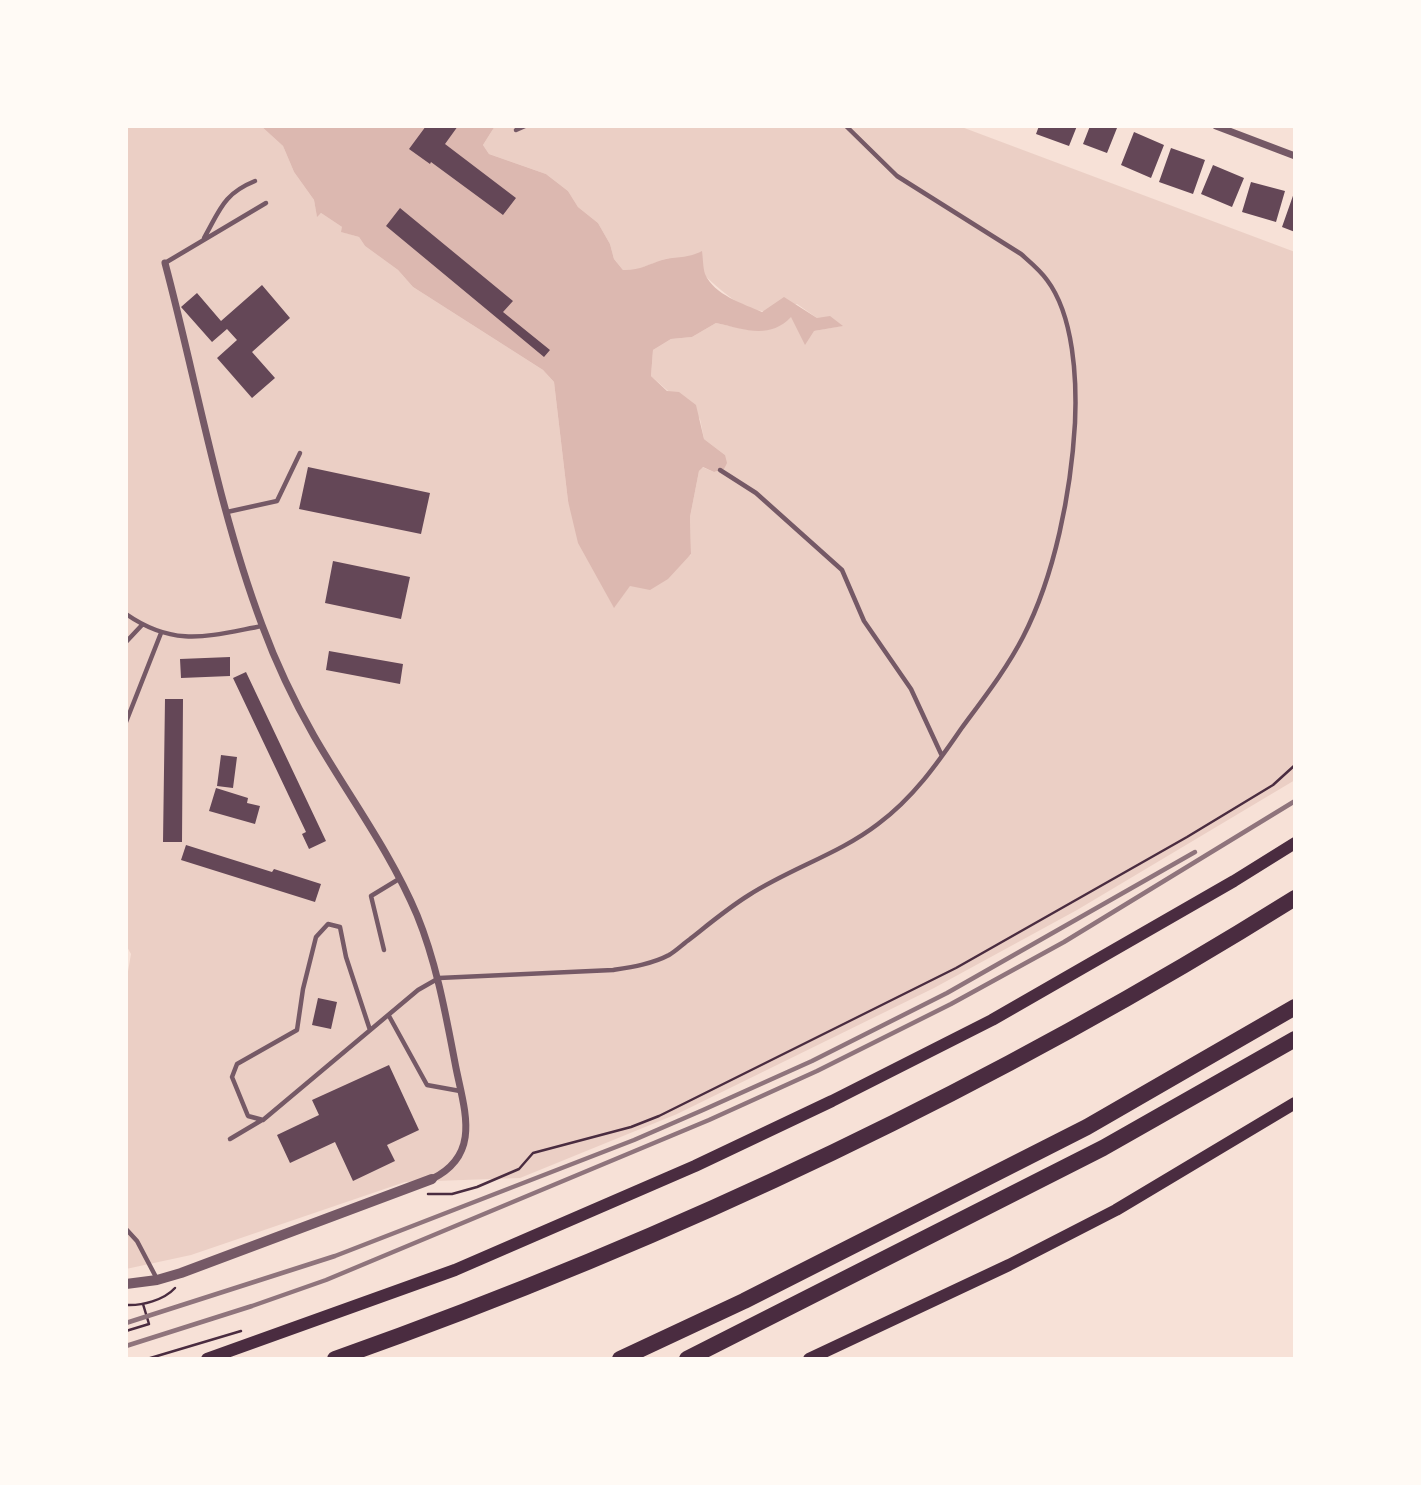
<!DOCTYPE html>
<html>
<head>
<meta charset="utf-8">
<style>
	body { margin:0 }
	#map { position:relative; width:1421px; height:1485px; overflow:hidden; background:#f7e1d7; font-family:"Varela Round",sans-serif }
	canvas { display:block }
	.frame { position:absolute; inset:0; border:128px solid #fffaf5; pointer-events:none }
</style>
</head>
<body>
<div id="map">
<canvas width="1421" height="1485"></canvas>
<div class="frame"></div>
</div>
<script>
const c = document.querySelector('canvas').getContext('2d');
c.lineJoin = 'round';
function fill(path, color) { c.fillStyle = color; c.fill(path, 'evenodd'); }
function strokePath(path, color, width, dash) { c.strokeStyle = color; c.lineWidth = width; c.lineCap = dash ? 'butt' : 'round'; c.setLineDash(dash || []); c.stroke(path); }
const green = new Path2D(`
	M126,126H261L283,146L294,172L314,200L317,216L321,213L342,227V232L359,237L365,246L398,270L413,287L543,370L554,382L568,501L596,573L614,607L630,585L691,555L690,517L699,471L702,467L714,472L724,469L725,455L704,439L700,419L651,376L653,350L671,339L692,337L716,323L749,330L791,316L814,331L841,326L817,318L797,304C787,306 775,311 764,311C738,312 705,275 687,258L665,259L633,271L623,270L614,259L610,244L598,223L578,207L568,191L546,174L489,154L483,145L495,126H959L1295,252V780L1077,910L934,988L677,1114L520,1178L405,1182L191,1255L126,1269V983L131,954L126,945Z`);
const water = new Path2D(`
	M261,126H495L483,145L489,154L546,174L568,191L578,207L598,223L610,244L614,259L623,270C638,271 649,264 662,260C678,256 686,259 702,251C703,258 703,268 705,274C714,295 744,304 762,312L784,297L817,318L830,316L843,326L814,331L805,345L791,317C769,340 744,329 716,323L692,337L671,339L653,350L651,376L667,391L679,392L696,405L704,439L725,455L727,463L724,469L714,472L703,467L699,471L690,517L691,554L668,579L650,590L630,586L614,608L578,543L568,501L554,382L543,370L413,287L398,270L365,246L359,237L341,232L342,227L321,213L317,217L314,200L294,172L283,146Z`);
const building = new Path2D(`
	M426,126H458L445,144L516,198L503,215L431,162L430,164L409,149Z
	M1039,126H1077L1069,146L1036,134Z
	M1090,126L1117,128L1107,153L1083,144Z
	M1134,132L1164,145L1151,178L1121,165Z
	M1171,148L1205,160L1193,194L1159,182Z
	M1213,165L1244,178L1232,207L1201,194Z
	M1251,182L1285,191L1276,222L1242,212Z
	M1295,190V232L1282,227Z
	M400,208L513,301L503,312L550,350L544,357L386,226Z
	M262,285L290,318L252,352L275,378L252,398L217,358L237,340L227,329L212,342L181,307L197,293L221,321Z
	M308,467L430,493L421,534L299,509Z
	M333,561L410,577L401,619L325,603Z
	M329,651L403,664L400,684L326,670Z
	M230,657V676L181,678L180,659Z
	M246,672L326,841L309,849L302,834L306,832L233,678Z
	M165,699H183L182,842H163Z
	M221,755L237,757L233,788L217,786Z
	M216,788L248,798L247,803L260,806L255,824L209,811Z
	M186,845L272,872L274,869L321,884L315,902L181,860Z
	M318,998L337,1002L331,1029L312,1025Z
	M389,1065L419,1130L387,1145L395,1161L353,1181L335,1142L290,1163L277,1135L319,1115L312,1100Z`);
const path = new Path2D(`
	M428,1194H452L477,1187L519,1169L533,1153L631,1127L659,1116L956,968L1187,837L1273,785L1295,765
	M126,1305C142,1306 164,1300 175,1288
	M126,1331L149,1324L143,1304
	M147,1359L241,1331`);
const service = new Path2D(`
	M516,130L525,126
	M204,238C220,210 223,194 255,181
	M165,263L266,203
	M720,470L756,493L842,570L864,621L911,689L942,756
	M227,512L277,501L300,453
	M126,614C175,648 208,636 262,626
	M126,642L142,625
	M126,722L161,633
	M384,950L371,896L399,879
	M389,1016L427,1085L460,1091
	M370,1030L346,957L340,927L328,924L316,937L303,989L297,1030L237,1064L232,1077L248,1116L263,1120L418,990L439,978L613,970C632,967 652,964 669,955C676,951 683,944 690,939C709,924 728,908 749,895C791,868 839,854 878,824C913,798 937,764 961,729C983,699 1006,670 1023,637C1055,575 1071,492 1075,423C1077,380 1074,316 1047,280C1040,270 1030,262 1021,254L897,176L846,126
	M230,1139L262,1120
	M126,1229L137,1241L157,1279`);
const minor = new Path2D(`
	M1216,126L1295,156
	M165,263C197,383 218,508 262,625C276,663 294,701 314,736C348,795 390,851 417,915C437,964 446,1016 456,1068C465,1112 481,1155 432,1179`);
const tertiary = new Path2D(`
	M126,1284L157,1280L181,1273L432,1179`);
const secondary = new Path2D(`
	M207,1359L455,1270L695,1166L832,1101L992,1020L1234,881L1295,843
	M809,1359L1009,1265L1116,1210L1295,1103`);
const motorway = new Path2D(`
	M335,1359C671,1240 993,1087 1295,898
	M620,1359L744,1301L1087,1127L1295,1007
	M687,1359L1103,1148L1295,1039`);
const rail = new Path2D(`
	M126,1323L335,1256L634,1140L703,1110L812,1061L947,993L1195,852
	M126,1346L252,1306L326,1280L709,1120L817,1071L951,1004L1064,942L1295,801`);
fill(green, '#ebcfc5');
fill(water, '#dcb8b0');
fill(building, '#644757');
strokePath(path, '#4a2c40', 2.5);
strokePath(service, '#755966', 4.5);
strokePath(minor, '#755966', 7);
strokePath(tertiary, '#755966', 10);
strokePath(secondary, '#4a2c40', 12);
strokePath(motorway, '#4a2c40', 16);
strokePath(rail, '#8f747c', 4.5);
</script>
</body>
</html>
